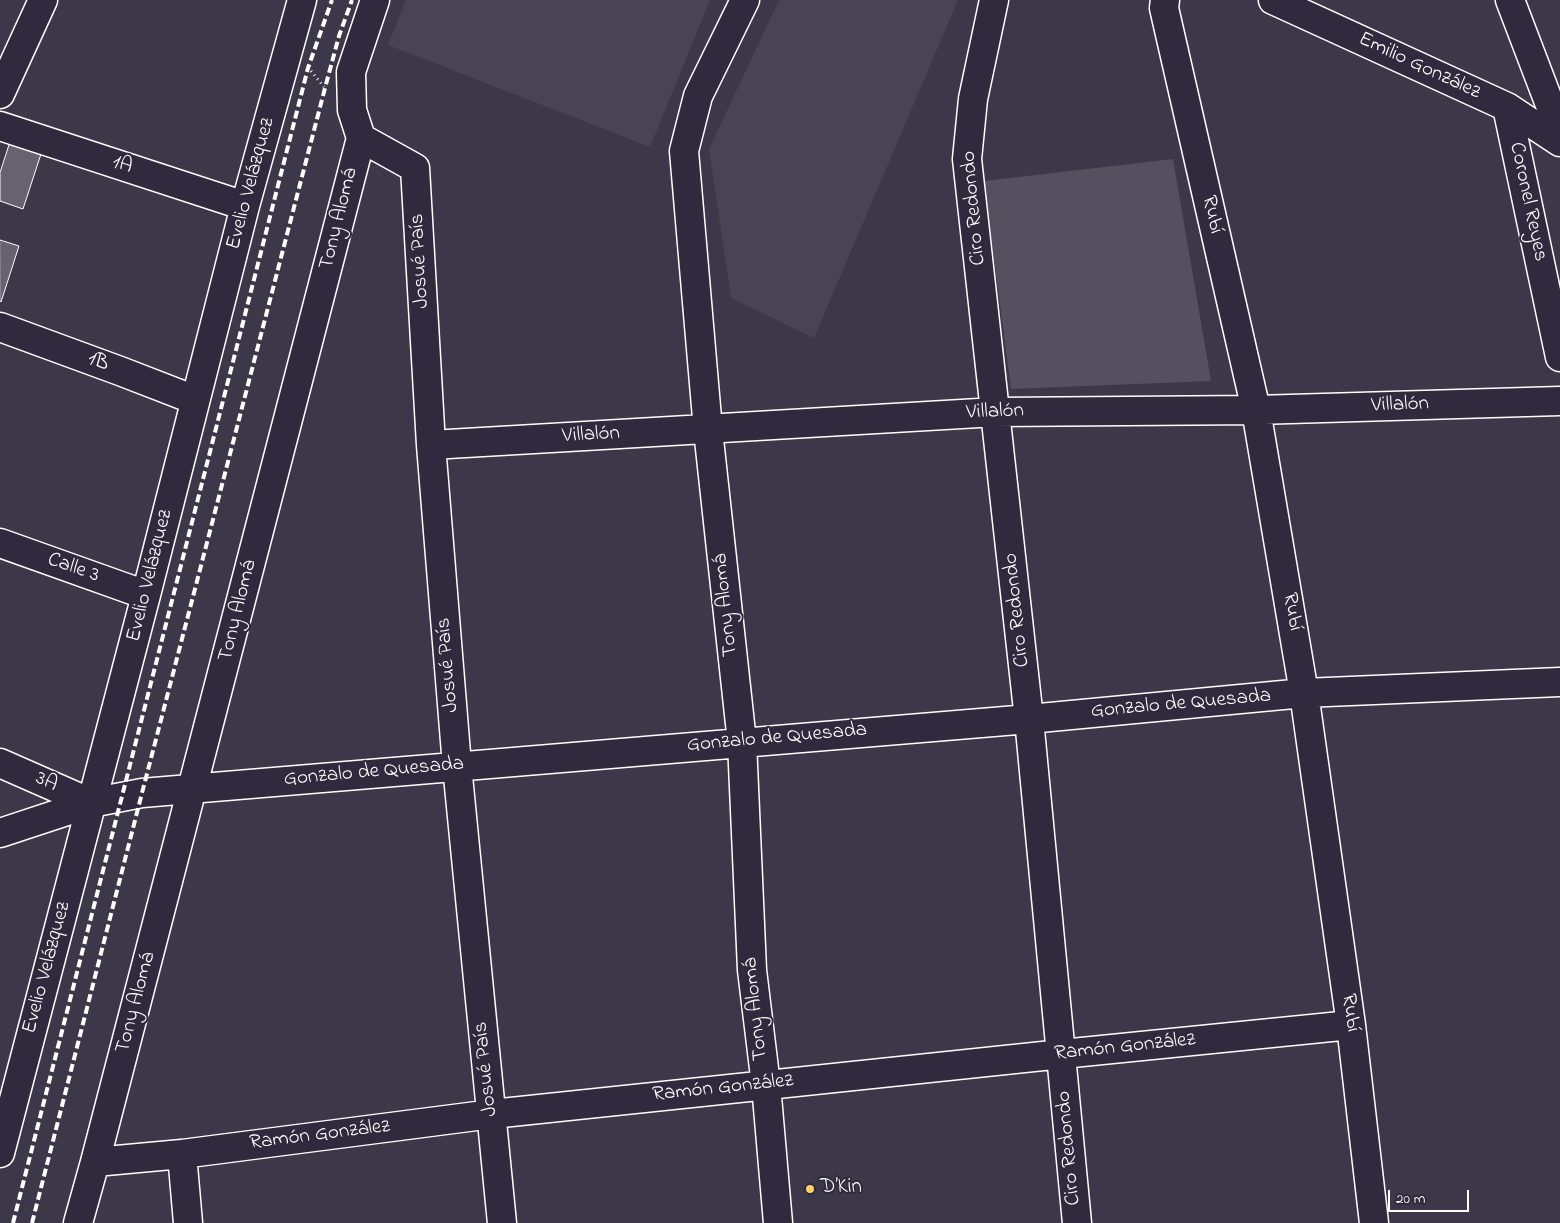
<!DOCTYPE html>
<html>
<head>
<meta charset="utf-8">
<style>
	body { margin:0 }
	#map { position:relative; width:1560px; height:1223px; overflow:hidden; background:#3c3749; font-family:"Indie Flower",sans-serif }
	canvas { display:block }
	.scale { position:absolute; left:1388px; top:1190px; width:81px; height:22px; box-sizing:border-box; border:2px solid #fff; border-top:0; padding-left:6px; font-size:15px; line-height:18px; white-space:nowrap; color:#fff; -webkit-text-stroke:4px #2f2a3d; paint-order:stroke }
</style>
</head>
<body>
<div id="map">
<canvas width="1560" height="1223"></canvas>
<div class="scale">20 m</div>
</div>
<script>
const c = document.querySelector('canvas').getContext('2d');
c.lineJoin = 'round';
function fill(path, color) { c.fillStyle = color; c.fill(path, 'evenodd'); }
function strokePath(path, color, width, dash) { c.strokeStyle = color; c.lineWidth = width; c.lineCap = dash ? 'butt' : 'round'; c.setLineDash(dash || []); c.stroke(path); }
function drawText(font, color, halo, rows, align = 'center') {
  c.font = font + ' "Indie Flower",sans-serif'; c.lineWidth = 4; c.setLineDash([]); c.textBaseline = 'middle'; c.strokeStyle = halo; c.fillStyle = color; for (const [text, x, y, turn = 0] of rows) {
    c.save(); c.translate(x, y); c.rotate((+turn || 0) * Math.PI / 180); c.textAlign = isNaN(turn) ? turn : align; if (halo) c.strokeText(text, 0, 0); c.fillText(text, 0, 0); c.restore();
  }
}
const built = new Path2D(`
	M406,0H710L650,147L388,45Z
	M779,0H958L814,338L731,298L709,149Z`);
const green = new Path2D(`
	M1173,159L1211,381L1011,389L984,181Z`);
const building = new Path2D(`
	M10,143L41,154L23,209L0,201V173Z
	M0,240L19,246L1,302L0,301Z`);
const path = new Path2D(`
	M311,71L324,87`);
const minor = new Path2D(`
	M745,0L698,96L684,151L708,430L742,742L752,970L766,1085L778,1223
	M994,0L973,99L967,159L1029,719L1077,1223
	M1165,0L1164,8L1256,410L1304,693L1351,1025L1374,1223
	M1273,0L1507,107L1560,142
	M1510,0L1560,131
	M0,94L43,0
	M1507,107L1560,357
	M0,126L245,206
	M361,138L415,168L431,445L457,766L502,1223
	M0,327L120,371L195,400
	M431,445L996,412L1256,410L1560,401
	M0,543L146,595
	M0,763L91,803
	M0,833L91,803L142,793L1029,719L1304,693L1560,682
	M0,1153L146,595L245,206L302,0
	M182,1154L188,1223
	M95,1162L182,1154L492,1114L1062,1054L1351,1025
	M78,1223L95,1162L361,138L352,110L351,72L375,0`);
const rail = new Path2D(`
	M13,1223L308,68L332,0
	M32,1223L142,793L325,88L339,36L352,0`);
const markers = [
	[810,1189,5,"#ffd166"]
];
const streetNames = [
	["Emilio González",1419,67,25],
	["1A",122,166,18],
	["Evelio Velázquez",252,184,-75],
	["Coronel Reyes",1527,202,78],
	["Ciro Redondo",975,208,-95],
	["Rubí",1211,215,77],
	["Tony Alomá",340,219,-76],
	["Josué País",421,261,-93],
	["1B",98,363,20],
	["Villalón",1400,406,-2],
	["Villalón",995,413,-2],
	["Villalón",591,436,-3],
	["Calle 3",73,569,19],
	["Evelio Velázquez",151,576,-76],
	["Tony Alomá",727,605,-96],
	["Ciro Redondo",1018,610,-96],
	["Tony Alomá",239,611,-76],
	["Rubí",1291,612,80],
	["Josué País",449,665,-95],
	["Gonzalo de Quesada",1181,705,-5],
	["Gonzalo de Quesada",777,739,-5],
	["Gonzalo de Quesada",374,773,-5],
	["3A",46,783,24],
	["Evelio Velázquez",48,968,-75],
	["Tony Alomá",137,1003,-75],
	["Tony Alomá",757,1009,-96],
	["Rubí",1349,1013,82],
	["Ramón González",1125,1048,-6],
	["Josué País",487,1069,-96],
	["Ramón González",723,1089,-6],
	["Ramón González",320,1136,-7],
	["Ciro Redondo",1070,1148,-95]
];
const poiNames = [
	["D’Kin",820,1189]
];
fill(built, '#494455');
fill(green, '#555060');
fill(building, '#666270');
strokePath(building, '#fff', 1);
strokePath(minor, '#fff', 31);
strokePath(path, '#fff', 3, [1, 4]);
strokePath(minor, '#2f2a3d', 28);
strokePath(rail, '#fff', 4, [8, 4]);
for (const [x, y, r, color] of markers) { const dot = new Path2D(); dot.arc(x, y, r, 0, 2 * Math.PI); c.fillStyle = color; c.fill(dot); strokePath(dot, '#2f2a3d', 2); }
drawText('21px', '#fff', '#2f2a3d', streetNames);
drawText('21px', '#fff', '#2f2a3d', poiNames, 'left');
</script>
</body>
</html>
